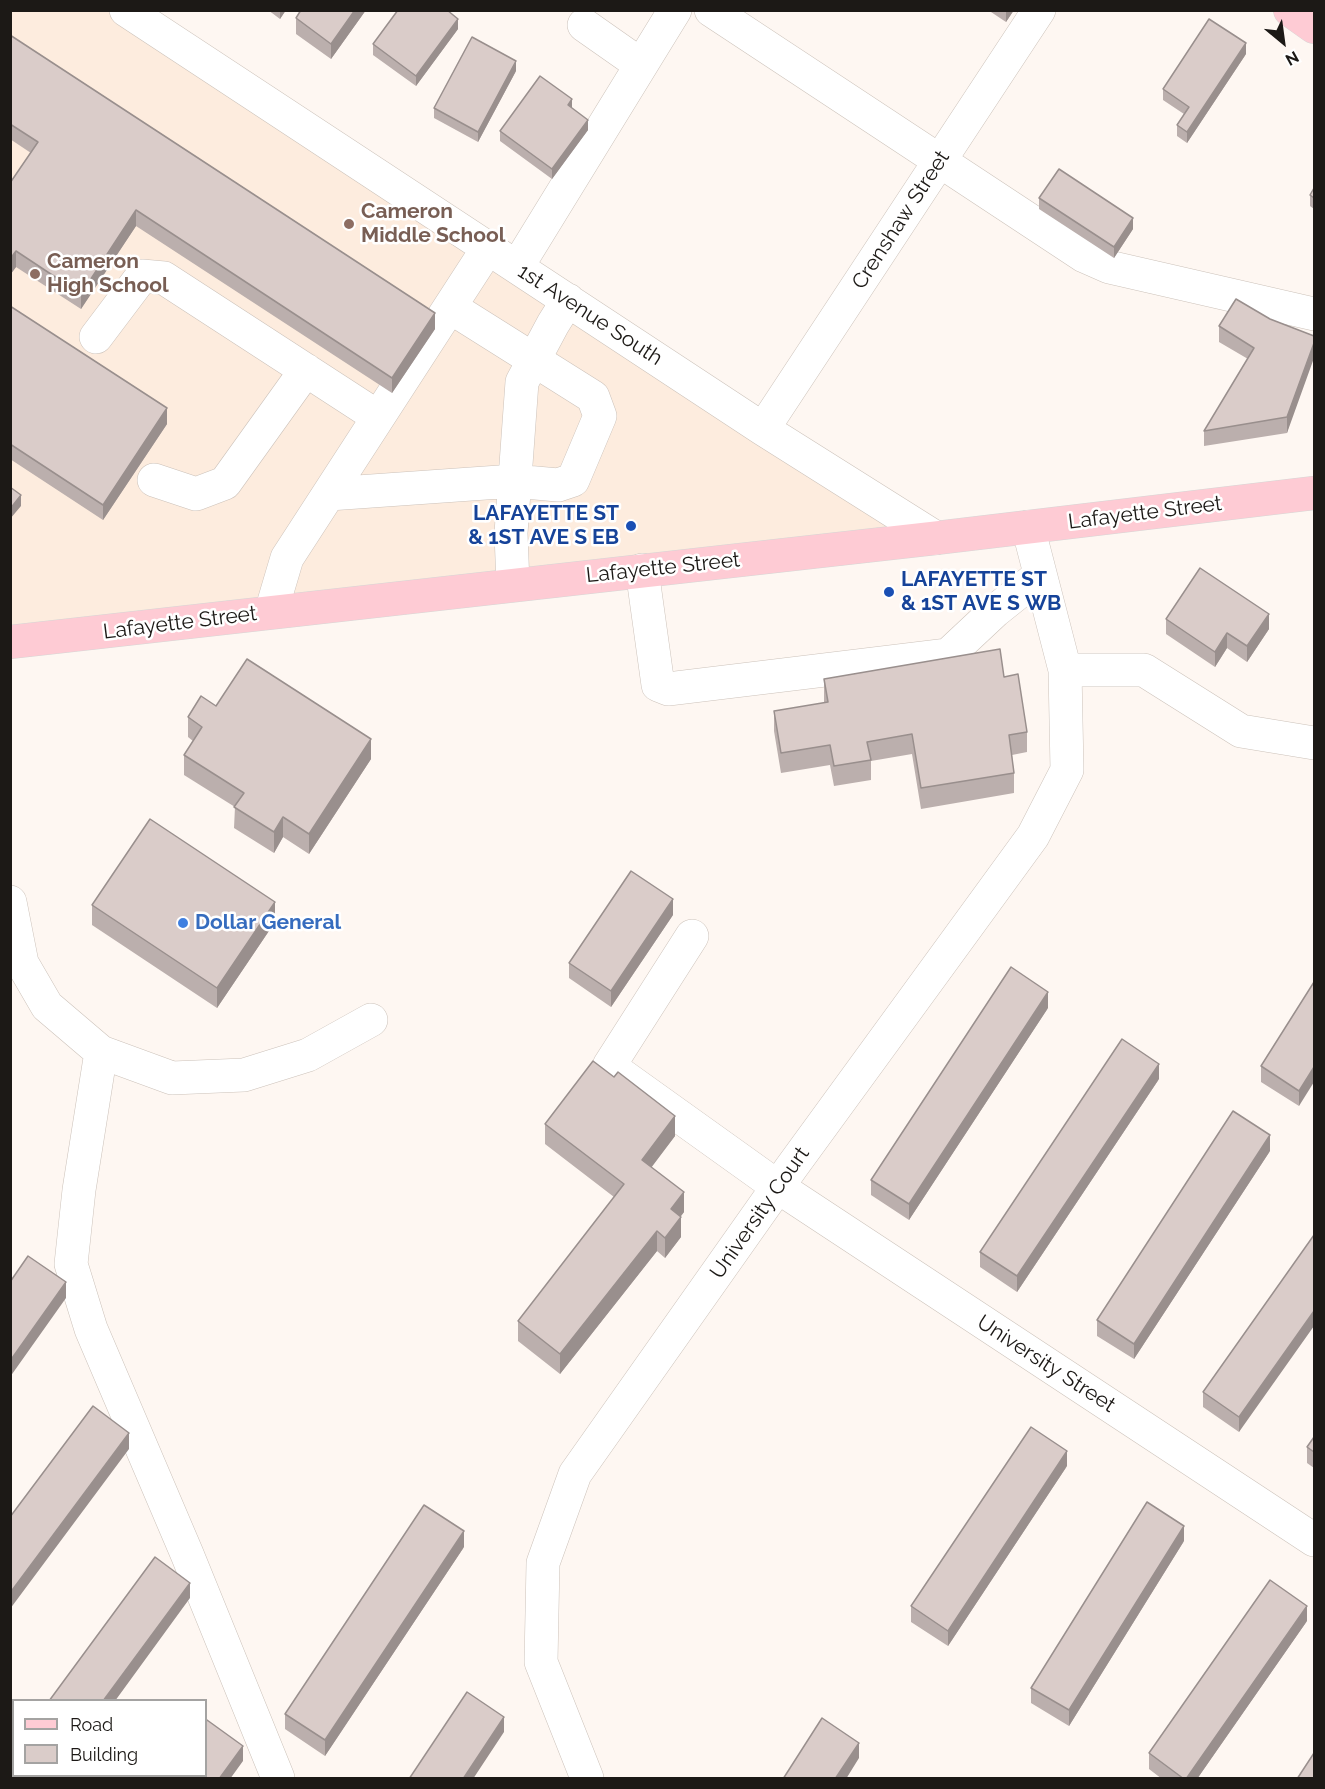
<!DOCTYPE html>
<html>
<head>
<meta charset="utf-8">
<style>
	body { margin:0 }
	#map { position:relative; width:1325px; height:1789px; overflow:hidden; background:#fef7f2; font-family:Raleway,sans-serif }
	canvas { display:block }
	.frame { position:absolute; inset:0; border:12px solid #1c1916; pointer-events:none }
	.legend { position:absolute; left:12px; top:1699px; width:195px; height:78px; box-sizing:border-box; background:#fff; border:2px solid #a4a3a2; margin:0; padding:8px 10px; list-style:none; font-size:18px; color:#1c1916 }
	.legend li { display:flex; align-items:center; gap:12px; height:30px }
	.legend b { width:30px; border:2px solid #a4a3a2 }
	.north { position:absolute; left:1253px; top:12px; width:60px; height:60px; -webkit-text-stroke:4px #fff; paint-order:stroke; rotate:151deg; font-size:16px; font-weight:700; line-height:24px; text-align:center; color:#1c1916 }
	.north::after { content:''; display:block; margin:auto; width:21px; height:27px; background:#1c1916; clip-path:polygon(50% 0,100% 100%,50% 72%,0 100%) }
</style>
</head>
<body>
<div id="map">
<canvas width="1325" height="1789"></canvas>
<div class="frame"></div>
<ul class="legend">
<li><b style="height:8px;background:#fecbd4"></b>Road</li>
<li><b style="height:16px;background:#daccc9"></b>Building</li>
</ul>
<div class="north">N</div>
</div>
<script>
const c = document.querySelector('canvas').getContext('2d');
c.lineJoin = 'round';
function fill(path, color) { c.fillStyle = color; c.fill(path, 'evenodd'); }
function strokePath(path, color, width, dash) { c.strokeStyle = color; c.lineWidth = width; c.lineCap = dash ? 'butt' : 'round'; c.setLineDash(dash || []); c.stroke(path); }
function drawText(font, color, halo, rows, align = 'center') {
  c.font = font + ' Raleway,sans-serif'; c.lineWidth = 5; c.setLineDash([]); c.textBaseline = 'middle'; c.strokeStyle = halo; c.fillStyle = color; for (const [text, x, y, turn = 0] of rows) {
    c.save(); c.translate(x, y); c.rotate((+turn || 0) * Math.PI / 180); c.textAlign = isNaN(turn) ? turn : align; if (halo) c.strokeText(text, 0, 0); c.fillText(text, 0, 0); c.restore();
  }
}
const built = new Path2D(`
	M10,11H127L936,538L11,642Z`);
const minor = new Path2D(`
	M126,10L763,429L936,538
	M711,10L1084,256L1109,267L1314,314
	M584,25L641,65
	M517,267L675,10
	M96,337L142,276L164,278L378,417
	M763,429L1039,10
	M154,480L196,494L225,483L306,370
	M329,494L514,481L558,485L573,480L600,416L593,397L450,307
	M1028,527L1065,670H1144L1241,731L1314,743
	M642,570L658,685L668,689L948,655L995,611L1040,575
	M513,585L511,533L522,382L553,324L568,300
	M271,612L287,558L488,248
	M10,902L22,963L47,1006L101,1052L172,1078L244,1075L308,1055L371,1020
	M692,936L609,1066L778,1187L1314,1540
	M101,1052L79,1190L71,1264L91,1329L187,1554L278,1778
	M587,1778L541,1662L543,1563L575,1474L791,1168L1033,836L1067,770L1065,670`);
const major = new Path2D(`
	M1290,10L1314,27
	M10,642L936,538L1314,493`);
const wall = new Path2D(`
	M268,10H286L280,19Z
	M301,10H366L331,59L296,34V18Z
	M988,10H1014L1006,22Z
	M458,29L416,86L373,55V44Z
	M10,35L435,329L392,393L136,226L81,309L16,267L10,275V183L31,153L10,139Z
	M1246,54L1187,143L1177,136V125L1184,114L1163,100V89Z
	M516,71L478,142L434,118V108Z
	M572,108L588,130L552,179L500,141V131Z
	M1314,188V209L1310,206V195Z
	M1039,198L1133,229L1114,258L1039,209Z
	M10,306L167,424L103,520L10,459Z
	M1270,319L1314,336L1287,433L1204,446V431L1248,359L1219,342V326Z
	M1166,619L1269,629L1247,662L1227,648L1215,667L1166,634Z
	M1004,677L1027,732V752L1012,755L1014,773V793L921,809L912,754L871,761V780L834,786L830,765L781,773L774,731V711L824,703V679Z
	M216,706L371,759L309,854L283,837L274,853L234,828L235,807L184,775V755L193,741L188,737V717Z
	M92,905L275,922L217,1008L92,925Z
	M673,915L611,1007L569,978V963Z
	M1314,982L1299,1106L1261,1082V1066Z
	M1048,1008L909,1220L871,1195V1180Z
	M1159,1079L1017,1292L980,1267V1252Z
	M545,1124L675,1136L651,1167L684,1212L681,1216V1237L665,1258L657,1251L560,1374L518,1341V1321L614,1197L545,1144Z
	M1270,1151L1134,1359L1097,1336V1320Z
	M1314,1235L1239,1432L1203,1407V1392Z
	M1314,1437V1468L1307,1463V1447Z
	M1067,1466L948,1646L911,1622V1606Z
	M1184,1541L1069,1726L1031,1703V1688Z
	M464,1547L325,1756L285,1729V1714Z
	M1307,1621L1197,1779H1162L1149,1769V1753Z
	M14,1749V1776H60L57,1779H10V1753Z`);
const shadedWall = new Path2D(`
	M280,10H286L280,19Z
	M355,10H366L331,59V44Z
	M1006,10H1014L1006,22Z
	M458,19V29L416,86V76Z
	M1246,43V54L1187,143V132Z
	M516,61V71L478,142V132Z
	M572,99V110L568,105Z
	M588,120V130L552,179V169Z
	M136,210V226L81,309V294Z
	M1133,218V229L1114,258V247Z
	M16,251V267L10,275V259Z
	M435,313V329L392,393V378Z
	M1314,343V358L1287,433V417Z
	M167,408V424L103,520V505Z
	M21,495V506L10,519V509Z
	M1269,614V629L1247,662V646Z
	M1227,633V648L1215,667V652Z
	M371,739V759L309,854V834Z
	M283,817V837L274,853V832Z
	M673,899V915L611,1007V991Z
	M275,902V922L217,1008V988Z
	M1048,992V1008L909,1220V1204Z
	M1159,1064V1079L1017,1292V1276Z
	M1314,1067V1082L1299,1106V1091Z
	M675,1116V1136L642,1180V1160Z
	M1270,1135V1151L1134,1359V1344Z
	M684,1192V1212L671,1229V1209Z
	M681,1217V1237L665,1258V1238Z
	M657,1231V1251L560,1374V1354Z
	M66,1282V1298L10,1377V1361Z
	M1314,1311V1326L1239,1432V1417Z
	M129,1433V1449L10,1609V1593Z
	M1067,1451V1466L948,1646V1631Z
	M1184,1526V1541L1069,1726V1710Z
	M464,1531V1547L325,1756V1740Z
	M190,1583V1598L115,1701H103Z
	M1307,1606V1621L1197,1779H1186Z
	M504,1717V1732L473,1779H463Z
	M859,1743V1758L846,1779H835Z
	M243,1746V1761L230,1779H219Z
	M48,1776H60L57,1779H46Z`);
const building = new Path2D(`
	M301,10H355L331,44L296,18Z
	M398,10H447L458,19L416,76L373,44Z
	M1209,19L1246,43L1187,132L1177,125L1189,107L1163,89Z
	M10,35L435,313L392,378L136,210L81,294L16,251L10,259V183L38,142L10,124Z
	M472,37L516,61L478,132L434,108Z
	M540,76L572,99L568,105L588,120L552,169L500,131Z
	M1059,169L1133,218L1114,247L1039,198Z
	M1314,188V198L1310,195Z
	M1236,299L1270,319L1314,336V343L1287,417L1204,431L1254,348L1219,326Z
	M10,306L167,408L103,505L10,444Z
	M10,487L21,495L10,509Z
	M1200,568L1269,614L1247,646L1227,633L1215,652L1166,619Z
	M1000,649L1004,677L1018,674L1027,732L1009,735L1014,773L921,788L912,734L867,742L871,760L834,766L830,745L781,753L774,711L828,702L824,679Z
	M247,659L371,739L309,834L283,817L274,832L234,807L244,793L184,755L202,727L188,717L201,696L216,706Z
	M150,819L275,902L217,988L92,905Z
	M631,871L673,899L611,991L569,963Z
	M1011,967L1048,992L909,1204L871,1180Z
	M1314,982V1067L1299,1091L1261,1066Z
	M1122,1039L1159,1064L1017,1276L980,1252Z
	M593,1061L614,1077L618,1072L675,1116L642,1160L684,1192L671,1209L681,1217L665,1238L657,1231L560,1354L518,1321L624,1184L545,1124Z
	M1233,1111L1270,1135L1134,1344L1097,1320Z
	M1314,1235V1311L1239,1417L1203,1392Z
	M28,1256L66,1282L10,1361V1282Z
	M93,1406L129,1433L10,1593V1517Z
	M1031,1427L1067,1451L948,1631L911,1606Z
	M1314,1437V1452L1307,1447Z
	M1147,1502L1184,1526L1069,1710L1031,1688Z
	M424,1505L464,1531L325,1740L285,1714Z
	M155,1557L190,1583L103,1701H49Z
	M1270,1580L1307,1606L1186,1779H1184L1149,1753Z
	M467,1692L504,1717L463,1779H409Z
	M822,1718L859,1743L835,1779H783Z
	M207,1720L243,1746L219,1779H165L167,1776H206V1722Z
	M14,1749V1771L10,1769V1753Z
	M1314,1753V1779H1297Z
	M20,1776H48L46,1779H24Z`);
const markers = [
	[349,224,6,"#8d6e63"],
	[35,274,6,"#8d6e63"],
	[631,526,6,"#1a4fb4"],
	[889,592,6,"#1a4fb4"],
	[183,923,6,"#3f7fe0"]
];
const educationNames = [
	["Cameron",361,212],
	["Middle School",361,236],
	["Cameron",47,262],
	["High School",47,286]
];
const streetNames = [
	["Crenshaw Street",901,220,-57],
	["1st Avenue South",590,315,33],
	["Lafayette Street",1145,513,-7],
	["Lafayette Street",663,568,-6],
	["Lafayette Street",180,623,-7],
	["University Court",760,1213,-55],
	["University Street",1046,1364,33]
];
const transitNames = [
	["LAFAYETTE ST",619,514],
	["& 1ST AVE S EB",619,538],
	["LAFAYETTE ST",901,580,"left"],
	["& 1ST AVE S WB",901,604,"left"]
];
const shopNames = [
	["Dollar General",195,923]
];
fill(built, '#fdecde');
strokePath(minor, '#ccc2ba', 34);
strokePath(major, '#d6d6d5', 34);
strokePath(minor, '#fff', 33);
strokePath(major, '#fecbd4', 33);
fill(wall, '#bbafad');
fill(shadedWall, '#998f8d');
fill(building, '#daccc9');
strokePath(building, '#998f8d', 1.5);
for (const [x, y, r, color] of markers) { const dot = new Path2D(); dot.arc(x, y, r, 0, 2 * Math.PI); c.fillStyle = color; c.fill(dot); strokePath(dot, '#fff', 2); }
drawText('bold 21px', '#785e54', '#fff', educationNames, 'left');
drawText('21px', '#1c1916', '#fff', streetNames);
drawText('bold 21px', '#164399', '#fff', transitNames, 'right');
drawText('bold 21px', '#366cbe', '#fff', shopNames, 'left');
</script>
</body>
</html>
